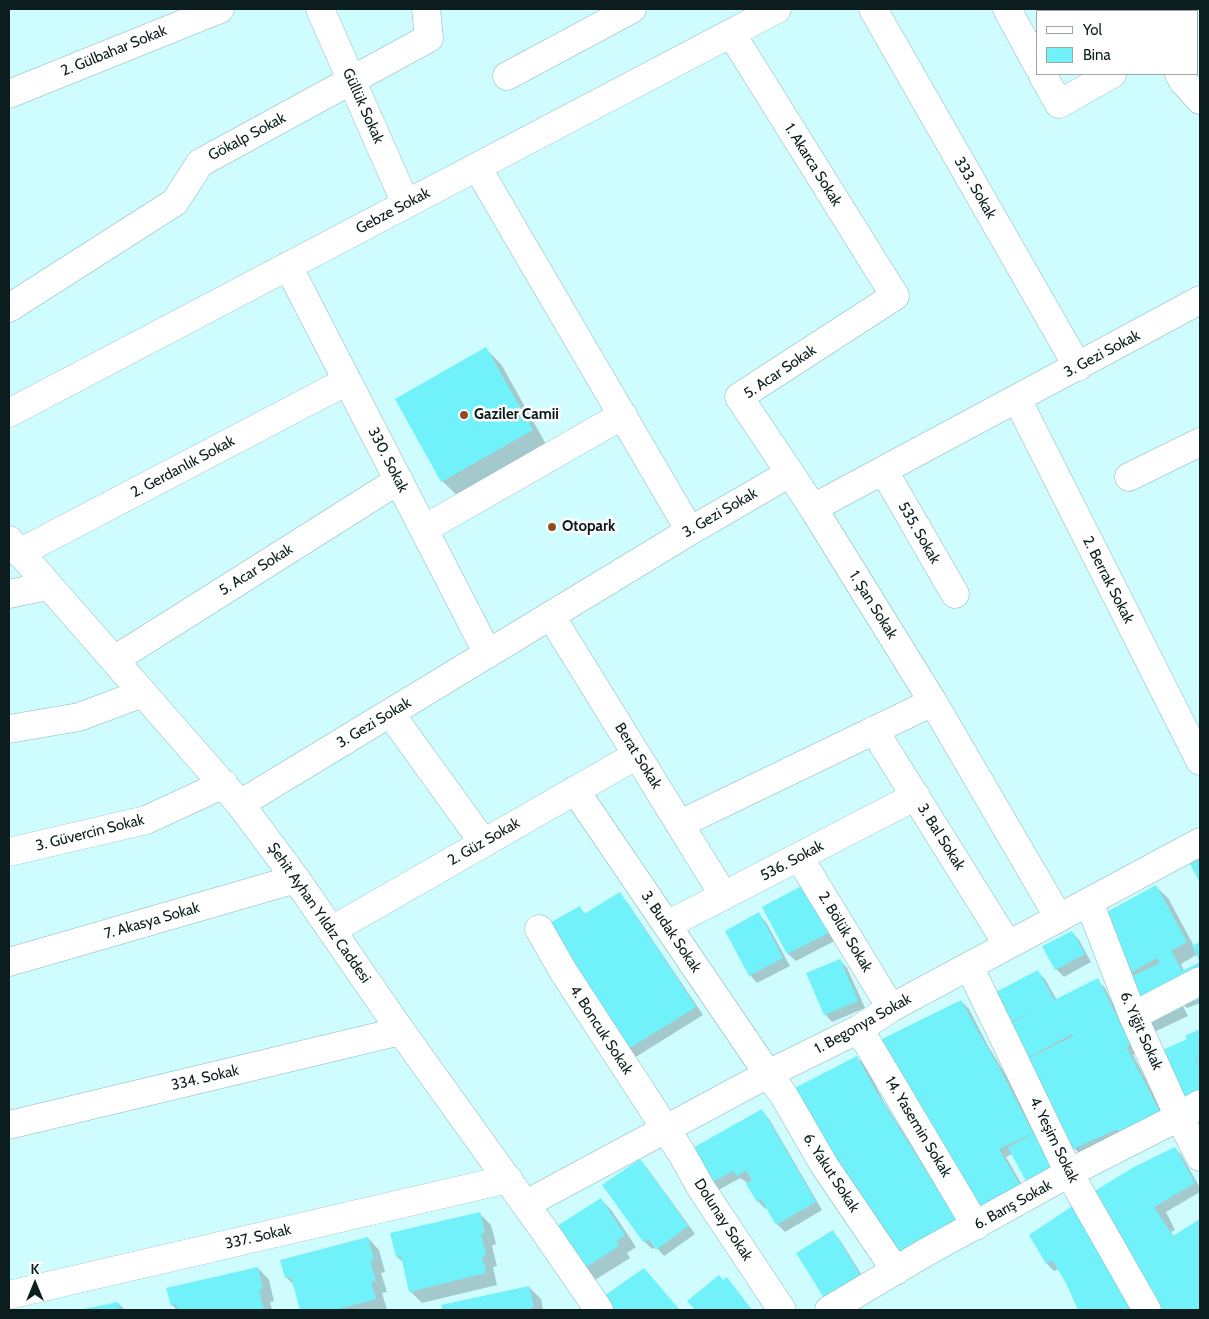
<!DOCTYPE html>
<html>
<head>
<meta charset="utf-8">
<style>
	body { margin:0 }
	#map { position:relative; width:1209px; height:1319px; overflow:hidden; background:#cefcff; font-family:Cabin,sans-serif }
	canvas { display:block }
	.frame { position:absolute; inset:0; border:10px solid #0b1d1e; pointer-events:none }
	.legend { position:absolute; left:1036px; top:10px; width:162px; height:65px; box-sizing:border-box; background:#fff; border:1px solid #9da5a5; margin:0; padding:6px 9px; list-style:none; font-size:15px; color:#0b1d1e }
	.legend li { display:flex; align-items:center; gap:10px; height:25px }
	.legend b { width:25px; border:1px solid #9da5a5 }
	.north { position:absolute; left:10px; top:1259px; width:50px; height:50px; -webkit-text-stroke:4px #fff; paint-order:stroke; rotate:0deg; font-size:14px; font-weight:700; line-height:20px; text-align:center; color:#0b1d1e }
	.north::after { content:''; display:block; margin:auto; width:18px; height:22px; background:#0b1d1e; clip-path:polygon(50% 0,100% 100%,50% 72%,0 100%) }
</style>
</head>
<body>
<div id="map">
<canvas width="1209" height="1319"></canvas>
<div class="frame"></div>
<ul class="legend">
<li><b style="height:6px;background:#fff"></b>Yol</li>
<li><b style="height:14px;background:#71f2fa"></b>Bina</li>
</ul>
<div class="north">K</div>
</div>
<script>
const c = document.querySelector('canvas').getContext('2d');
c.lineJoin = 'round';
function fill(path, color) { c.fillStyle = color; c.fill(path, 'evenodd'); }
function strokePath(path, color, width, dash) { c.strokeStyle = color; c.lineWidth = width; c.lineCap = dash ? 'butt' : 'round'; c.setLineDash(dash || []); c.stroke(path); }
function drawText(font, color, halo, rows, align = 'center') {
  c.font = font + ' Cabin,sans-serif'; c.lineWidth = 5; c.setLineDash([]); c.textBaseline = 'middle'; c.strokeStyle = halo; c.fillStyle = color; for (const [text, x, y, turn = 0] of rows) {
    c.save(); c.translate(x, y); c.rotate((+turn || 0) * Math.PI / 180); c.textAlign = isNaN(turn) ? turn : align; if (halo) c.strokeText(text, 0, 0); c.fillText(text, 0, 0); c.restore();
  }
}
const shadow = new Path2D(`
	M486,349L501,364L547,446L458,496L442,481Z
	M1156,887L1168,898L1194,946L1200,943V960L1198,954L1181,964L1184,971L1200,964V1003L1187,1008L1181,1002L1188,1016L1150,1034L1126,975Z
	M620,894L627,902L703,1015L626,1063L579,907L586,914Z
	M764,908L844,936L796,961L788,954Z
	M758,914L766,922L790,966L757,983L750,975Z
	M1072,932L1079,940L1091,962L1064,977L1056,969Z
	M840,960L847,968L865,1008L832,1022L825,1014Z
	M1038,972L1045,979L1057,1000L1097,980L1105,988L1138,1053L1133,1055L1172,1129L1082,1156L1074,1148L1063,1126L1060,1128L1009,1022Z
	M961,1001L969,1009L988,1046L1007,1077L1036,1134L1012,1154L1006,1157L1028,1195L985,1219Z
	M1200,1030V1111L1189,1040L1187,1036Z
	M857,1058L865,1065L884,1102L970,1238L785,1095Z
	M762,1111L769,1119L822,1210L785,1232L777,1224L767,1208L765,1209L758,1201L746,1182L740,1178L710,1195L702,1188Z
	M1175,1148L1182,1156L1200,1188V1192L1166,1212L1175,1230L1171,1232L1174,1236L1200,1220V1310H1158L1112,1229Z
	M640,1161L647,1168L695,1234L664,1256L656,1247L652,1249L645,1242Z
	M601,1199L612,1211L636,1247L627,1253L630,1258L587,1285L575,1274Z
	M479,1213L491,1225L496,1244L492,1246L497,1266L493,1267L497,1285L422,1303L410,1291L404,1263L397,1257L392,1234Z
	M832,1232L840,1240L874,1295L798,1253Z
	M1031,1236L1137,1310H1080L1059,1269L1054,1271L1047,1264Z
	M368,1238L379,1250L385,1272L381,1273L387,1292L382,1293L387,1310H301L295,1286L286,1277Z
	M258,1268L269,1280L274,1301L270,1302L272,1310H177L172,1305Z
	M651,1278L679,1310H600Z
	M727,1278L752,1310H696L689,1301Z
	M529,1287L541,1299L543,1310H443L442,1306Z
	M118,1303L125,1310H87Z`);
const building = new Path2D(`
	M486,347L533,430L441,482L395,399Z
	M1200,856V883L1189,862Z
	M813,880L838,928L787,954L762,907Z
	M1156,885L1187,942L1171,951L1182,971L1200,962L1192,946L1200,942V999L1196,1001L1193,994L1169,984L1181,1008L1141,1027L1120,982L1160,963L1157,958L1125,976L1094,919Z
	M620,892L696,1007L617,1056L539,929L580,906L584,914Z
	M759,912L783,958L749,976L725,931Z
	M1072,931L1085,954L1055,970L1042,946Z
	M840,959L858,1001L824,1015L806,973Z
	M1038,970L1054,1000L1098,978L1131,1045L1126,1047L1165,1121L1123,1143L1117,1129L1073,1149L1058,1117L1051,1121L1000,1029L1034,1010L1008,1023L992,994ZM1072,1034L1073,1036L1029,1058V1057Z
	M961,1000L981,1037L999,1067L1033,1133L999,1149L1021,1187L977,1212L880,1040Z
	M1200,1029V1066L1193,1052L1200,1069V1100L1178,1110L1154,1054L1187,1039L1185,1036Z
	M857,1056L877,1093L963,1230L896,1271L783,1094Z
	M762,1109L816,1202L776,1225L761,1199L757,1202L746,1184L752,1180L746,1170L737,1176L733,1171L701,1188L682,1154Z
	M1039,1130L1063,1173L1031,1190L1008,1148Z
	M1175,1147L1195,1183L1154,1207L1173,1236L1200,1219V1310H1157L1093,1192L1134,1167Z
	M640,1159L688,1226L656,1250L649,1239L644,1243L602,1185Z
	M601,1198L625,1235L616,1241L619,1246L574,1275L546,1233Z
	M1074,1205L1135,1310H1078L1066,1283L1052,1260L1046,1264L1029,1235Z
	M480,1212L485,1233L481,1234L486,1255L482,1256L486,1273L409,1292L401,1256L396,1257L390,1233Z
	M833,1230L867,1287L831,1309L796,1253Z
	M368,1237L374,1260L370,1261L376,1281L371,1282L376,1299L334,1310H300L291,1277L285,1278L280,1260Z
	M258,1267L263,1289L259,1290L264,1310H178L176,1304L171,1306L166,1288Z
	M644,1268L680,1310H599L594,1303Z
	M719,1275L723,1280L727,1277L752,1310H695L687,1301Z
	M529,1286L534,1307L531,1308V1310H442L441,1305Z
	M118,1302L120,1310H85L84,1309Z`);
const minor = new Path2D(`
	M320,9L406,204
	M873,9L1078,367
	M1007,9L1038,66
	M1143,9L1144,11
	M731,33L895,296L739,397L790,473
	M1042,74L1059,104L1112,74
	M1179,74L1183,81L1200,100
	M507,76L632,9
	M9,94L220,9
	M477,167L690,531
	M288,266L488,654
	M9,308L175,202L200,163L429,38L426,9
	M1017,399L1200,761
	M9,413L777,9
	M884,471L955,594
	M1129,477L1200,442
	M813,508L933,702L1059,918
	M424,529L623,415
	M19,553L347,381
	M9,594L48,586
	M551,616L724,896
	M114,660L399,480
	M390,713L483,842
	M9,729L79,717L143,693
	M874,730L1008,945
	M575,790L768,1074L783,1094L824,1165L896,1271
	M240,804L690,531L790,473L813,508L1200,300
	M680,824L933,702
	M9,852L146,820L224,784
	M799,857L891,1008
	M1089,902L1133,1016L1179,1117L1200,1157
	M667,925L916,796
	M539,929L563,971L682,1154L701,1188L782,1310
	M332,930L637,755
	M9,962L296,879
	M969,966L1069,1173L1147,1310
	M1133,1016L1200,981
	M859,1029L976,1226
	M9,1125L401,1031
	M526,1204L768,1074L859,1029L891,1008L1200,842
	M9,1295L508,1179
	M829,1310L923,1254L1069,1173L1179,1117L1200,1104`);
const major = new Path2D(`
	M9,540L240,804L296,879L401,1031L546,1233L599,1310`);
const markers = [
	[464,415,5,"#904c1f"],
	[552,527,5,"#904c1f"]
];
const streetNames = [
	["2. Gülbahar Sokak",114,51,-22],
	["Güllük Sokak",363,106,66],
	["Gökalp Sokak",247,137,-28],
	["1. Akarca Sokak",813,165,58],
	["333. Sokak",975,188,60],
	["Gebze Sokak",393,211,-28],
	["3. Gezi Sokak",1102,354,-28],
	["5. Acar Sokak",780,372,-34],
	["330. Sokak",388,460,63],
	["2. Gerdanlık Sokak",183,467,-28],
	["3. Gezi Sokak",720,513,-30],
	["535. Sokak",919,533,60],
	["5. Acar Sokak",256,570,-32],
	["2. Berrak Sokak",1108,580,63],
	["1. Şan Sokak",873,605,58],
	["3. Gezi Sokak",374,723,-31],
	["Berat Sokak",638,756,58],
	["3. Güvercin Sokak",90,833,-14],
	["3. Bal Sokak",941,837,58],
	["2. Güz Sokak",484,842,-30],
	["536. Sokak",792,861,-28],
	["Şehit Ayhan Yıldız Caddesi",319,913,55],
	["7. Akasya Sokak",152,921,-16],
	["3. Budak Sokak",671,932,56],
	["2. Bölük Sokak",845,932,59],
	["1. Begonya Sokak",863,1024,-29],
	["4. Boncuk Sokak",601,1030,57],
	["6. Yiğit Sokak",1141,1031,66],
	["334. Sokak",205,1078,-13],
	["14. Yasemin Sokak",918,1127,59],
	["4. Yeşim Sokak",1054,1140,64],
	["6. Yakut Sokak",831,1173,57],
	["6. Barış Sokak",1013,1205,-29],
	["Dolunay Sokak",723,1220,57],
	["337. Sokak",258,1237,-13]
];
const poiNames = [
	["Gaziler Camii",474,415],
	["Otopark",562,527]
];
fill(shadow, '#0003');
fill(building, '#71f2fa');
strokePath(minor, '#8bb8ba', 29);
strokePath(major, '#8bb8ba', 29);
strokePath(minor, '#fff', 28);
strokePath(major, '#fff', 28);
for (const [x, y, r, color] of markers) { const dot = new Path2D(); dot.arc(x, y, r, 0, 2 * Math.PI); c.fillStyle = color; c.fill(dot); strokePath(dot, '#fff', 2); }
drawText('15px', '#0b1d1e', '#fff', streetNames);
drawText('bold 15px', '#0b1d1e', '#fff', poiNames, 'left');
</script>
</body>
</html>
